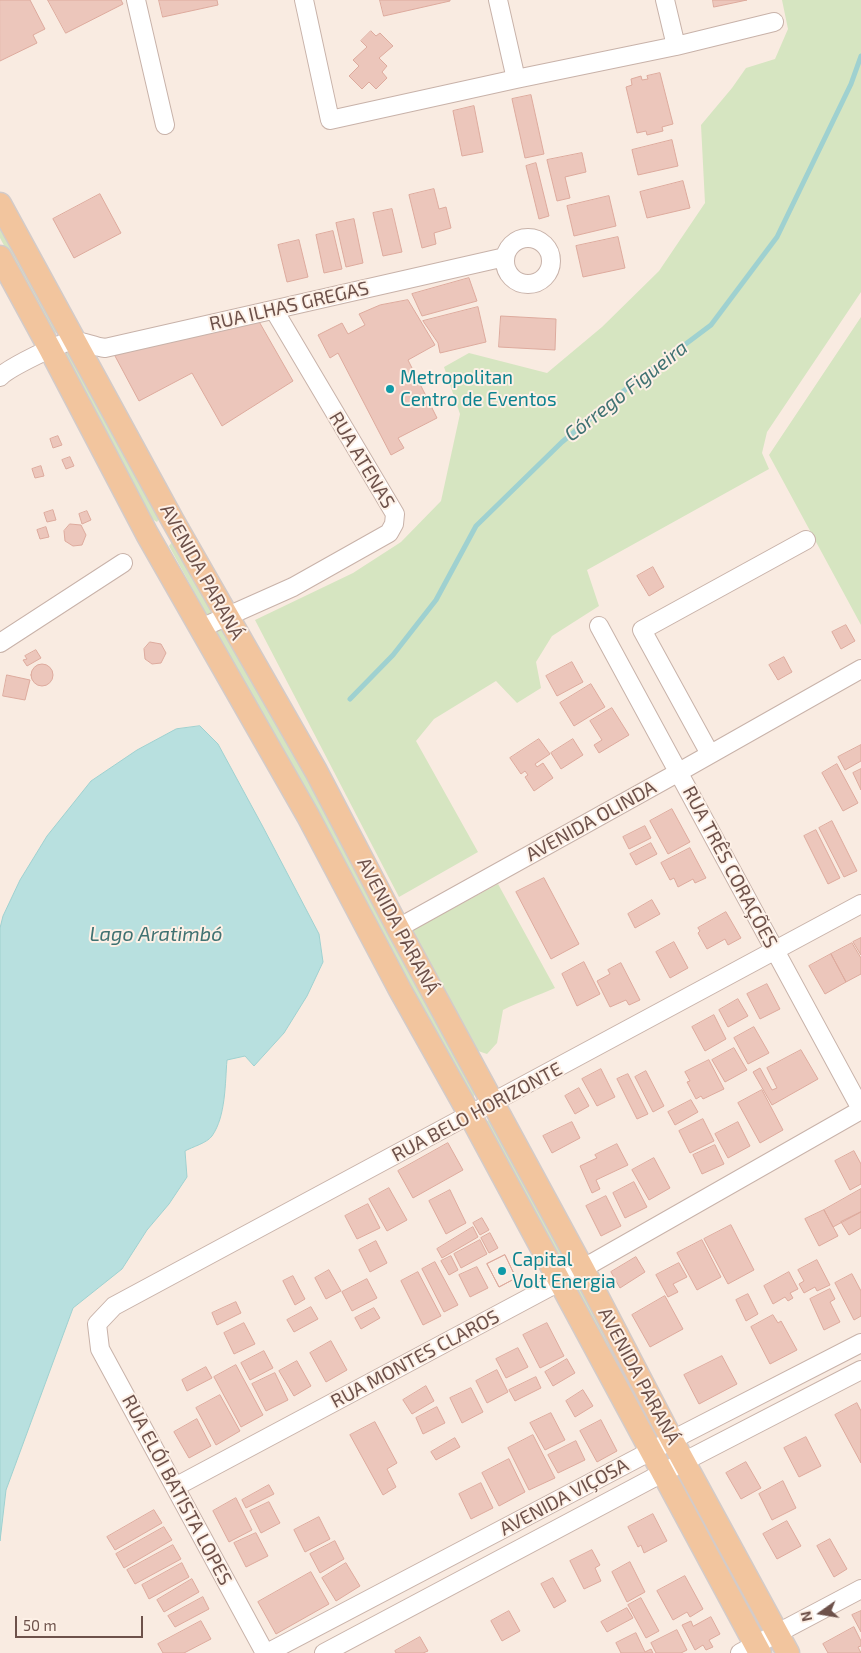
<!DOCTYPE html>
<html>
<head>
<meta charset="utf-8">
<style>
	body { margin:0 }
	#map { position:relative; width:861px; height:1653px; overflow:hidden; background:#f9ebe1; font-family:"Exo 2",sans-serif }
	canvas { display:block }
	.north { position:absolute; left:796px; top:1588px; width:50px; height:50px; -webkit-text-stroke:4px #fdf0e6; paint-order:stroke; rotate:257deg; font-size:14px; font-weight:700; line-height:20px; text-align:center; color:#6d514a }
	.north::after { content:''; display:block; margin:auto; width:18px; height:22px; background:#6d514a; clip-path:polygon(50% 0,100% 100%,50% 72%,0 100%) }
	.scale { position:absolute; left:15px; top:1616px; width:128px; height:22px; box-sizing:border-box; border:2px solid #6d514a; border-top:0; padding-left:6px; font-size:15px; line-height:18px; white-space:nowrap; color:#6d514a; -webkit-text-stroke:4px #fdf0e6; paint-order:stroke }
</style>
</head>
<body>
<div id="map">
<canvas width="861" height="1653"></canvas>
<div class="north">N</div>
<div class="scale">50 m</div>
</div>
<script>
const c = document.querySelector('canvas').getContext('2d');
c.lineJoin = 'round';
function fill(path, color) { c.fillStyle = color; c.fill(path, 'evenodd'); }
function strokePath(path, color, width, dash) { c.strokeStyle = color; c.lineWidth = width; c.lineCap = dash ? 'butt' : 'round'; c.setLineDash(dash || []); c.stroke(path); }
function drawText(font, color, halo, rows, align = 'center') {
  c.font = font + ' "Exo 2",sans-serif'; c.lineWidth = 4; c.setLineDash([]); c.textBaseline = 'middle'; c.strokeStyle = halo; c.fillStyle = color; for (const [text, x, y, turn = 0] of rows) {
    c.save(); c.translate(x, y); c.rotate((+turn || 0) * Math.PI / 180); c.textAlign = isNaN(turn) ? turn : align; if (halo) c.strokeText(text, 0, 0); c.fillText(text, 0, 0); c.restore();
  }
}
const green = new Path2D(`
	M782,0H861V292L767,432L762,453L769,469L587,570L599,606L552,636L536,662L541,688L517,703L496,681L434,719L416,741L478,852L399,897L255,620L353,573L401,542L441,501L460,414L444,367L469,353L547,373L602,327L659,271L705,203L701,125L732,88L746,68L775,59L788,29Z
	M0,220L58,331L55,333L50,331L0,238Z
	M861,317V625L769,455Z
	M66,348L160,517L157,522L152,519L63,354Z
	M173,541L309,781L475,1092L474,1097L471,1098L169,546Z
	M498,884L555,988C538,996 520,1001 503,1010L497,1043L487,1054L475,1050L411,931Z
	M486,1120L491,1122L564,1256V1261L561,1263L483,1123Z
	M576,1288L581,1289L658,1436L653,1439L573,1290Z
	M681,1479L762,1627L758,1629L677,1481Z`);
const water = new Path2D(`
	M200,726L218,744L263,827L319,934L323,962L307,996L284,1033L254,1066L245,1056L227,1060C225,1083 226,1116 212,1136C207,1143 192,1147 185,1151L187,1177L169,1204L147,1230L122,1269L73,1308L6,1490L0,1541V928L3,916L20,880L47,836L91,781L137,750L176,729Z`);
const stream = new Path2D(`
	M350,699L393,655L436,600L476,526L562,442L631,385L711,325L777,237L851,84L861,56`);
const building = new Path2D(`
	M0,0H30L45,29L33,35L37,43L0,61Z
	M48,0H121L123,4L66,33Z
	M159,0H217L218,5L163,17Z
	M380,0H450V1L384,16Z
	M713,0H747L714,7Z
	M371,31L376,36L380,33L393,46L379,58L387,66L382,72L387,78L376,89L369,82L362,89L349,76L359,66L353,60L367,47L361,41Z
	M660,73L673,124L662,127L663,131L647,135L646,131L637,133L626,87L632,85L631,79L641,76L642,80L648,79L647,76Z
	M531,95L544,154L525,158L512,99Z
	M474,106L483,152L462,156L453,111Z
	M672,140L678,166L638,175L632,150Z
	M582,153L586,172L565,177L570,198L557,201L547,160Z
	M536,163L549,216L539,219L526,166Z
	M683,181L690,208L647,218L640,192Z
	M434,189L439,209L446,207L451,228L434,233L436,244L422,248L409,195Z
	M100,194L121,233L74,258L53,219Z
	M609,196L616,226L574,236L567,206Z
	M392,209L402,252L383,256L373,213Z
	M354,219L363,263L346,267L336,223Z
	M333,231L342,269L324,273L316,235Z
	M618,237L625,268L583,277L576,246Z
	M299,240L308,277L287,282L278,245Z
	M469,278L477,301L422,316L412,294Z
	M408,300L435,345L408,360L437,418L398,438L404,448L391,455L338,353L330,358L318,335L342,323L348,334L365,325L359,314L380,305Z
	M478,307L486,342L440,353L438,343L423,321Z
	M501,316L556,319L555,350L499,347Z
	M257,318L293,381L222,426L192,373L139,401L115,356Z
	M58,436L62,445L53,448L50,439Z
	M70,457L74,466L66,469L62,460Z
	M41,466L44,476L35,478L32,469Z
	M53,510L56,520L47,522L44,513Z
	M87,511L91,520L82,524L79,514Z
	M70,524L81,525L86,535L82,545L73,546L65,541L64,531Z
	M46,527L49,537L40,539L37,530Z
	M653,567L664,587L649,596L637,576Z
	M846,625L855,641L841,649L832,632Z
	M150,642L161,644L166,653L161,663L152,664L145,659L144,649Z
	M36,650L41,658L27,666L23,660L27,659L25,656Z
	M784,657L792,672L778,680L769,665Z
	M572,662L583,682L557,696L546,676Z
	M31 675a11 11 0 1 1 22 0a11 11 0 1 1-22 0Z
	M7,675L30,680L25,700L3,696Z
	M591,684L605,707L574,726L560,703Z
	M612,708L629,735L599,753L594,745L602,740L590,721Z
	M539,739L550,754L535,764L537,767L543,763L553,778L534,791L525,777L528,775L525,771L521,774L510,758Z
	M573,739L583,755L561,769L551,753Z
	M861,745V761L845,770L838,757Z
	M837,764L858,803L843,811L822,773Z
	M861,769V790L853,773Z
	M672,809L690,842L668,854L650,821Z
	M832,821L857,871L844,877L819,828Z
	M645,826L651,838L629,849L623,837Z
	M816,830L840,878L828,884L804,836Z
	M651,843L657,854L636,865L630,854Z
	M690,848L706,878L695,883L693,879L678,887L674,878L670,880L661,863Z
	M544,878L579,944L551,959L516,892Z
	M652,900L660,914L635,928L628,914Z
	M726,912L741,938L728,945L725,939L707,949L698,933L700,931L698,928Z
	M861,938V955L853,942Z
	M674,942L688,968L670,978L656,952Z
	M852,943L861,958V974L846,982L831,954Z
	M831,954L846,982L825,994L809,966Z
	M584,962L600,994L577,1006L562,974Z
	M621,963L640,1000L629,1005L626,1000L610,1007L597,981L610,974L608,970Z
	M767,984L780,1009L760,1019L747,994Z
	M738,999L748,1016L728,1027L719,1010Z
	M714,1015L726,1039L705,1051L692,1027Z
	M754,1027L769,1053L748,1064L734,1038Z
	M734,1048L747,1070L725,1082L712,1060Z
	M801,1050L818,1079L772,1105L753,1072L760,1068L772,1090L777,1088L767,1068Z
	M709,1060L724,1089L703,1099L701,1096L696,1099L687,1082L690,1081L685,1072Z
	M601,1069L615,1097L597,1106L582,1079Z
	M646,1071L664,1106L653,1112L635,1077Z
	M628,1074L648,1114L637,1119L617,1079Z
	M579,1088L589,1106L575,1114L565,1096Z
	M762,1090L783,1130L760,1143L738,1103Z
	M691,1100L698,1112L675,1125L668,1112Z
	M703,1119L714,1141L690,1153L679,1131Z
	M572,1122L580,1138L552,1153L543,1136Z
	M738,1122L750,1146L728,1158L715,1134Z
	M448,1143L463,1170L413,1198L398,1171Z
	M617,1144L628,1165L596,1180L600,1189L592,1193L580,1166L597,1158L595,1155Z
	M715,1145L724,1164L702,1174L693,1155Z
	M854,1151L861,1164V1184L850,1190L835,1161Z
	M654,1158L670,1188L649,1200L632,1170Z
	M634,1182L647,1207L625,1218L613,1193Z
	M389,1188L407,1220L387,1231L369,1199Z
	M861,1189V1212L833,1227L824,1210Z
	M450,1190L466,1223L446,1234L429,1201Z
	M606,1196L621,1226L601,1236L586,1206Z
	M368,1204L380,1228L357,1239L345,1216Z
	M824,1210L838,1236L819,1246L805,1219Z
	M861,1212V1228L849,1235L841,1222Z
	M482,1218L489,1230L480,1235L473,1223Z
	M731,1225L754,1270L728,1284L704,1239Z
	M473,1227L478,1237L442,1258L437,1249Z
	M490,1233L498,1248L489,1253L481,1238Z
	M480,1240L487,1254L461,1268L454,1254Z
	M702,1240L721,1277L697,1290L677,1253Z
	M376,1241L387,1263L370,1272L359,1250Z
	M505,1255L516,1278L499,1287L487,1264Z
	M505,1255L516,1278L499,1287L487,1264Z
	M451,1256L458,1270L449,1275L441,1261Z
	M636,1257L645,1272L620,1288L611,1272Z
	M817,1260L830,1285L817,1291L815,1287L804,1293L799,1284L804,1281L798,1270Z
	M435,1262L458,1305L444,1312L422,1269Z
	M679,1263L687,1277L673,1284L678,1292L668,1297L656,1275Z
	M477,1267L488,1288L470,1297L459,1275Z
	M329,1270L341,1291L326,1299L315,1278Z
	M418,1272L441,1316L423,1325L401,1281Z
	M789,1272L798,1289L790,1293L793,1298L788,1301L785,1297L773,1304L764,1286Z
	M852,1274L861,1291V1316L854,1320L835,1283Z
	M293,1276L305,1299L295,1305L283,1281Z
	M367,1279L377,1298L352,1311L342,1292Z
	M830,1289L835,1299L830,1302L840,1322L824,1330L810,1299Z
	M748,1294L758,1314L746,1321L736,1300Z
	M665,1296L683,1329L650,1347L632,1315Z
	M236,1302L241,1313L217,1325L212,1313Z
	M311,1307L318,1319L294,1332L287,1320Z
	M374,1308L380,1318L361,1329L355,1318Z
	M773,1315L778,1323L781,1321L797,1350L770,1364L751,1327Z
	M244,1323L255,1344L234,1354L224,1333Z
	M547,1323L564,1356L540,1368L523,1335Z
	M331,1341L347,1370L326,1382L310,1353Z
	M518,1348L528,1367L506,1378L496,1359Z
	M264,1351L273,1368L250,1380L241,1363Z
	M722,1356L737,1384L699,1404L684,1375Z
	M567,1359L575,1373L553,1386L545,1372Z
	M297,1361L311,1386L294,1396L279,1371Z
	M236,1365L263,1415L241,1427L214,1377Z
	M206,1367L212,1378L187,1391L182,1380Z
	M497,1370L508,1392L487,1403L476,1381Z
	M275,1373L288,1400L266,1411L252,1384Z
	M536,1377L541,1388L515,1401L509,1390Z
	M426,1386L434,1401L412,1414L403,1400Z
	M471,1388L483,1412L462,1423L450,1398Z
	M583,1390L593,1406L575,1417L566,1401Z
	M220,1395L240,1431L216,1445L196,1408Z
	M857,1403L861,1411V1463L835,1415Z
	M437,1407L445,1423L423,1434L416,1418Z
	M551,1413L565,1440L545,1450L530,1423Z
	M197,1419L211,1446L189,1458L174,1432Z
	M601,1420L617,1451L597,1462L580,1431Z
	M375,1422L397,1463L387,1469L396,1487L383,1495L350,1435Z
	M533,1435L555,1478L529,1490L508,1448Z
	M806,1437L821,1466L799,1477L784,1448Z
	M455,1438L460,1447L436,1460L431,1452Z
	M576,1441L585,1460L558,1473L548,1455Z
	M509,1459L525,1492L499,1506L482,1473Z
	M746,1462L761,1488L741,1499L726,1473Z
	M783,1481L796,1508L772,1520L759,1494Z
	M481,1483L493,1508L471,1519L459,1494Z
	M269,1485L274,1494L246,1508L242,1500Z
	M236,1498L252,1530L229,1542L213,1511Z
	M269,1502L280,1523L261,1533L250,1511Z
	M154,1510L162,1523L115,1550L107,1537Z
	M653,1514L667,1541L644,1553L641,1545L638,1547L628,1527Z
	M319,1517L330,1539L305,1552L294,1530Z
	M787,1521L801,1546L777,1559L763,1534Z
	M164,1527L172,1540L124,1568L116,1554Z
	M256,1533L268,1556L246,1567L234,1543Z
	M830,1539L847,1569L834,1577L817,1546Z
	M335,1541L344,1559L320,1573L310,1554Z
	M173,1545L181,1559L135,1584L127,1570Z
	M592,1550L600,1565L595,1568L601,1581L584,1589L570,1561Z
	M630,1562L645,1592L627,1602L612,1572Z
	M182,1563L189,1577L149,1599L142,1585Z
	M346,1563L360,1586L336,1601L322,1578Z
	M311,1572L329,1604L276,1634L258,1602Z
	M685,1576L703,1609L690,1617L687,1612L673,1620L657,1591Z
	M553,1578L566,1601L554,1608L541,1584Z
	M192,1579L199,1592L164,1612L157,1600Z
	M203,1597L209,1609L175,1627L168,1616Z
	M641,1598L659,1631L646,1638L628,1605Z
	M627,1608L633,1618L607,1632L601,1622Z
	M509,1611L520,1631L502,1641L491,1621Z
	M861,1611V1632L852,1615Z
	M711,1617L720,1634L709,1640L713,1647L706,1650L703,1645L695,1650L682,1625L691,1621L693,1626Z
	M201,1621L211,1639L184,1653H163L158,1644Z
	M854,1627L861,1641V1646L858,1647L861,1653H828L823,1644Z
	M677,1630L687,1650L681,1653H656L651,1643Z
	M636,1633L645,1652L651,1649L653,1653H621L616,1643Z
	M420,1637L428,1651L423,1653H396L395,1651Z`);
const minor = new Path2D(`
	M136,0L165,125
	M304,0L330,120L516,79L676,46L774,22
	M498,0L516,79
	M665,0L676,46
	M505 261a23 23 0 1 1 46 0a23 23 0 1 1-46 0Z
	M0,377C7,369 63,340 75,341C82,341 95,347 105,348L505,257
	M599,626L861,1109
	M201,628L293,587L389,533L394,524L395,514L274,310
	M0,643L123,563
	M710,754L642,630L806,540
	M398,928L679,772L861,669
	M175,1487L559,1282L861,1110
	M265,1653L100,1349L97,1324L114,1306L861,904
	M267,1653L672,1440L861,1343
	M324,1653L685,1461L861,1370
	M740,1653L861,1589`);
const major = new Path2D(`
	M0,204L173,521L316,771L398,928L583,1269L672,1440L788,1653
	M0,257L50,349L147,534L308,816L400,990L470,1115L760,1653`);
const markers = [
	[390,389,5,"#0f9aa8"],
	[502,1271,5,"#0f9aa8"]
];
const streetNames = [
	["RUA ILHAS GREGAS",289,306,-13],
	["RUA ATENAS",362,460,59],
	["AVENIDA PARANÁ",202,572,61],
	["AVENIDA OLINDA",591,821,-29],
	["RUA TRÊS CORAÇÕES",730,867,62],
	["AVENIDA PARANÁ",398,926,62],
	["RUA BELO HORIZONTE",477,1112,-28],
	["RUA MONTES CLAROS",415,1359,-28],
	["AVENIDA PARANÁ",639,1376,62],
	["RUA ELÓI BATISTA LOPES",177,1490,62],
	["AVENIDA VIÇOSA",564,1497,-28]
];
const cultureNames = [
	["Metropolitan",400,378],
	["Centro de Eventos",400,400],
	["Capital",512,1260],
	["Volt Energia",512,1282]
];
const waterNames = [
	["Córrego Figueira",626,391,-38],
	["Lago Aratimbó",156,934]
];
fill(green, '#d6e5c1');
fill(water, '#b8e0df');
strokePath(water, '#9fd1d0', 1);
strokePath(stream, '#9fd1d0', 5);
fill(building, '#ecc6bb');
strokePath(building, '#ddaa9d', 1);
strokePath(minor, '#c8b2a9', 20);
strokePath(major, '#d3cbc9', 25);
strokePath(minor, '#fff', 18);
strokePath(major, '#f2c59e', 22);
for (const [x, y, r, color] of markers) { const dot = new Path2D(); dot.arc(x, y, r, 0, 2 * Math.PI); c.fillStyle = color; c.fill(dot); strokePath(dot, '#fdf0e6', 2); }
drawText('19px', '#6d514a', '#fdf0e6', streetNames);
drawText('19px', '#0d838f', '#fdf0e6', cultureNames, 'left');
drawText('italic 20px', '#407272', '#fdf0e6', waterNames);
</script>
</body>
</html>
